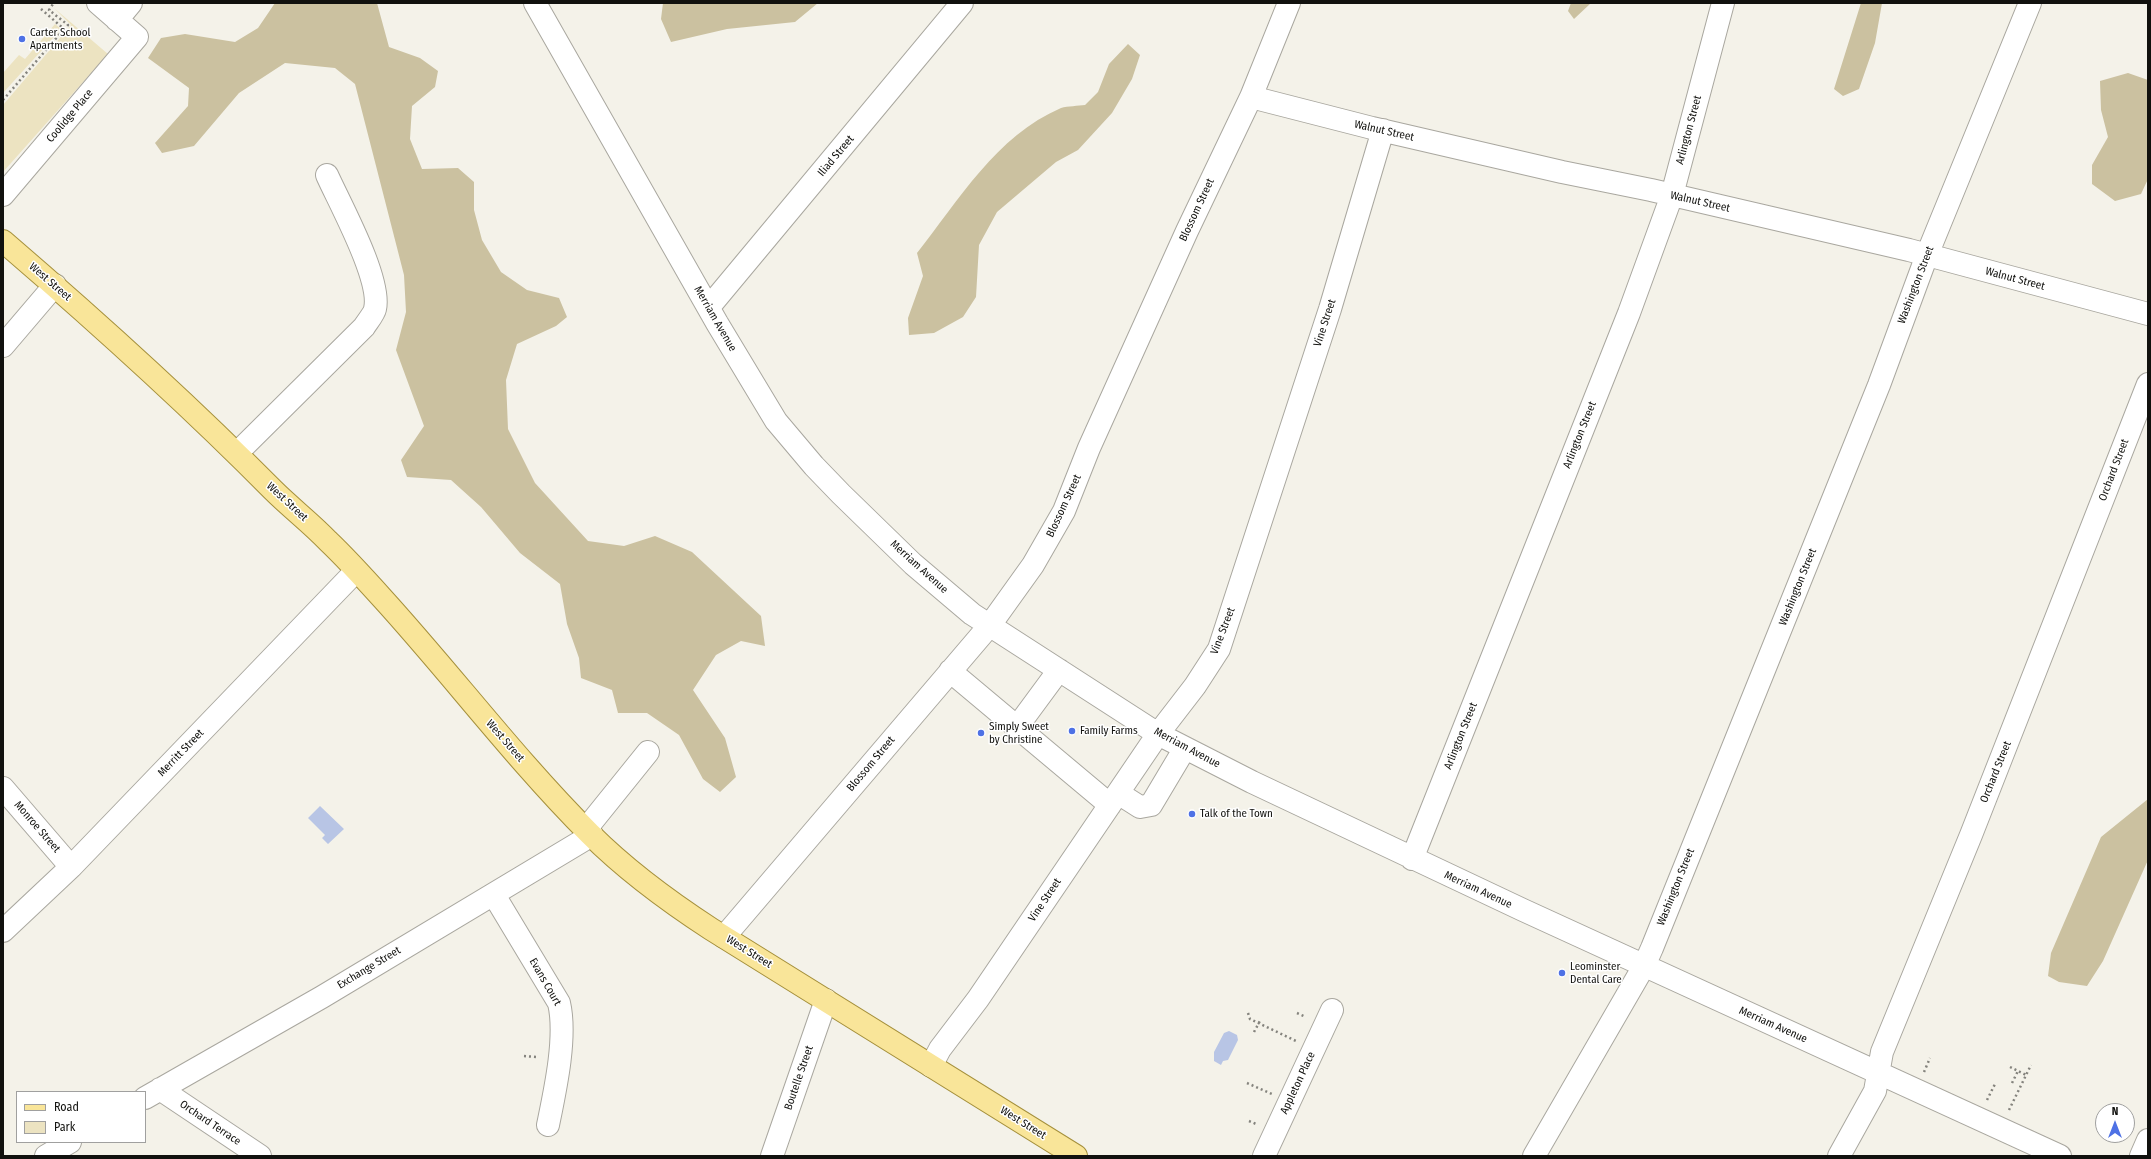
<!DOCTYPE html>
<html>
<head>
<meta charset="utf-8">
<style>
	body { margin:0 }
	#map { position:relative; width:2151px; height:1159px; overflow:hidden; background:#f4f2e9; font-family:"Fira Sans Condensed",sans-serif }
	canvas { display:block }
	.frame { position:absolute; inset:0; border:4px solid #11110e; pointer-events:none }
	.legend { position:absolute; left:16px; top:1091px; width:130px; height:52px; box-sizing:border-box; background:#fff; border:1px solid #a0a09f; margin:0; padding:5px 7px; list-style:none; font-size:12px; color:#11110e }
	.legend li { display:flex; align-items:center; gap:8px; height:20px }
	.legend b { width:20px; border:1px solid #a0a09f }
	.north { position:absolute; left:2095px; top:1103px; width:40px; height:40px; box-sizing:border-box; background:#fff; border:1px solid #a0a09f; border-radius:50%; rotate:0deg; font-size:11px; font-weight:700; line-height:16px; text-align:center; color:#11110e }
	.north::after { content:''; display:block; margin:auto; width:14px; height:18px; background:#4e71e5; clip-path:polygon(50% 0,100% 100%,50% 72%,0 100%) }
</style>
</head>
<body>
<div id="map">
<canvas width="2151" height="1159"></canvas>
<div class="frame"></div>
<ul class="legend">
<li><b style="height:5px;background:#f9e599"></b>Road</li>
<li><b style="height:11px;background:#ece3c1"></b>Park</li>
</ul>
<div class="north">N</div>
</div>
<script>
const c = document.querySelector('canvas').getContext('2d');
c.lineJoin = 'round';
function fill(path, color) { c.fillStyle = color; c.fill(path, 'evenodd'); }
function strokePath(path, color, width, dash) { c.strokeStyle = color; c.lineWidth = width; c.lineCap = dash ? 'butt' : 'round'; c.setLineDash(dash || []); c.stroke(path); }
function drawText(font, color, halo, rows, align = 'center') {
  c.font = font + ' "Fira Sans Condensed",sans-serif'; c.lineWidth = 3; c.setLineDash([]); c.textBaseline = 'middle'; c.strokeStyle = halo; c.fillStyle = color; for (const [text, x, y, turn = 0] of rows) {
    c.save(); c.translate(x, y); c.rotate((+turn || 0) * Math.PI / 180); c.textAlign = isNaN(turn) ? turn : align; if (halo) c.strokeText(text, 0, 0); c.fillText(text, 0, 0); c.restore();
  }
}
const green = new Path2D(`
	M54,8L108,54L3,172V105L71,25Z
	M55,24L61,29L3,93V73L19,55L25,59Z`);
const forest = new Path2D(`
	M275,3H377L389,47L420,58L438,71L435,87L412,106L410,139L422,169L458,168L474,182V210L482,240L501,272L527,290L559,298L567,317L556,326L517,344L506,380L508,429L535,483L588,541L624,546L655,536L692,552L761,616L765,646L741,641L716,655L693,690L725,738L736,777L720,792L703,779L679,735L647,713H618L612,690L581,678L579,658L567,624L560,584L520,553L481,507L451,480L407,477L401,460L424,426L396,350L406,312L404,275L355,84L335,68L285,63L239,93L194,146L162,153L155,143L188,106L189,88L148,58L161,38L185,34L235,42L258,28Z
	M663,3H818L795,22L727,29L671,42L661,19Z
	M1571,3H1591L1574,19L1568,11Z
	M1861,3H1882L1875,43L1859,89L1843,96L1834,89Z
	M1128,44L1140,55L1132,79L1112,113L1078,150L1056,162L997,212L979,245L976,297L963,317L934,333L909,335L908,318L923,276L917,253C959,200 996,136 1061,108C1068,106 1078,106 1085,105L1098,92L1109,64Z
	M2128,73L2148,80V179L2141,194L2115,201L2092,184V165L2108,137L2101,110L2100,81Z
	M2148,799V860L2103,961L2087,986L2059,982L2048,976L2051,953L2101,837Z`);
const water = new Path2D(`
	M320,806L344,829L328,844L322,838L325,835L308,818Z
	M1229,1031L1237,1035L1238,1040L1228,1060L1223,1061L1221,1065L1214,1061V1052L1224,1033Z`);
const path = new Path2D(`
	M41,9L64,29L68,25L49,10L53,4
	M61,32L66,33L84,30
	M3,100L64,29
	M1248,1013L1250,1019L1296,1041
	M1297,1013L1306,1017
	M1254,1032L1261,1019
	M524,1056L537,1057V1059
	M2010,1067L2026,1075
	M1924,1072L1930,1058
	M1247,1083L1272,1094
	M2012,1083L2018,1071
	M1987,1100L1995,1084
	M2009,1110L2031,1065
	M1249,1121L1256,1124`);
const minor = new Path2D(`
	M535,3L717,323L776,421L814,466L841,494L913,564L972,614L1158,734L1252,782L1523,910L2060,1156
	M117,20L131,3
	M1251,97L1372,128L1562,172L1651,190L1909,250L2148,314
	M3,195L137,37L98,3
	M709,307L962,3
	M3,346L55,285
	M237,453L364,327C367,322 374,314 375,309C382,280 340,204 327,175
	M950,671L1110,805
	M1017,727L1059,670
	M3,788L71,867
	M1118,793L1140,807L1151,805L1185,748
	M586,829L648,752
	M1412,859L1629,313L1672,195L1723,3
	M494,895L559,1003C567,1037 555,1091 548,1125
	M3,931L71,867L356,571
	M724,937L990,625L1033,565L1064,511L1089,448L1187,231L1251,97L1289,3
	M931,1066L940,1049L978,999L1158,734L1195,686L1219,649L1330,309L1383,130
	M160,1089L260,1156
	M145,1098L322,997L592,835
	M46,1156L70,1142
	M772,1156L826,1000
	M1264,1156L1332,1010
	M1534,1156L1644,966L1652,948L1879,385L1927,255L2030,3
	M1839,1156L1875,1091L1882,1052L1971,835L2148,384
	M2141,1156L2148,1140`);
const major = new Path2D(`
	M3,241C96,321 187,403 273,490C291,508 311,523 328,541C347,559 365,579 383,599C453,676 516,760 590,834C626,870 668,901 711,929L1076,1156`);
const markers = [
	[22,39,4,"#4e71e5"],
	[1072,731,4,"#4e71e5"],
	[981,733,4,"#4e71e5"],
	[1192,814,4,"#4e71e5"],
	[1562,973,4,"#4e71e5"]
];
const poiNames = [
	["Carter School",30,33],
	["Apartments",30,46],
	["Simply Sweet",989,727],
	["by Christine",989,740],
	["Family Farms",1080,731],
	["Talk of the Town",1200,814],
	["Leominster",1570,967],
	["Dental Care",1570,980]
];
const streetNames = [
	["Coolidge Place",70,116,-50],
	["Arlington Street",1689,130,-75],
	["Walnut Street",1384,131,13],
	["Iliad Street",836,156,-50],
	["Walnut Street",1700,202,13],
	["Blossom Street",1197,210,-65],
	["Walnut Street",2015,279,15],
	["West Street",50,282,41],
	["Washington Street",1916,285,-69],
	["Merriam Avenue",715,319,60],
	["Vine Street",1325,323,-72],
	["Arlington Street",1580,435,-68],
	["Orchard Street",2114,470,-69],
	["West Street",287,502,43],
	["Blossom Street",1064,506,-65],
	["Merriam Avenue",919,567,42],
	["Washington Street",1798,587,-68],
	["Vine Street",1223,631,-69],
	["Arlington Street",1461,736,-68],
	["West Street",505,741,49],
	["Merriam Avenue",1187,748,28],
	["Merritt Street",181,753,-46],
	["Blossom Street",871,764,-50],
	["Orchard Street",1996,772,-68],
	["Monroe Street",37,827,49],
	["Washington Street",1676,887,-68],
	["Merriam Avenue",1478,890,25],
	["Vine Street",1045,900,-56],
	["West Street",749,952,32],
	["Exchange Street",369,968,-31],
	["Evans Court",545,982,60],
	["Merriam Avenue",1773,1025,24],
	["Boutelle Street",799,1078,-71],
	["Appleton Place",1298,1083,-65],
	["Orchard Terrace",210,1123,34],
	["West Street",1023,1123,32]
];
fill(green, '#ece3c1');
fill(forest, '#cbc1a0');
fill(water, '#b8c5e5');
strokePath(minor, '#a9a79f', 24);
strokePath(major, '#a5903c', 24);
strokePath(path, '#84837d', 2.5, [2, 3]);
strokePath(minor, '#fff', 22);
strokePath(major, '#f9e599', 22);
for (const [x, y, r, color] of markers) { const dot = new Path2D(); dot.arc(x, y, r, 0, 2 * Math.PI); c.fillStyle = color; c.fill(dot); strokePath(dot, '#fff', 1.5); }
drawText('11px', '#11110e', '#fff', poiNames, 'left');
drawText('11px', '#11110e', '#fff', streetNames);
</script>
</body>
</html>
